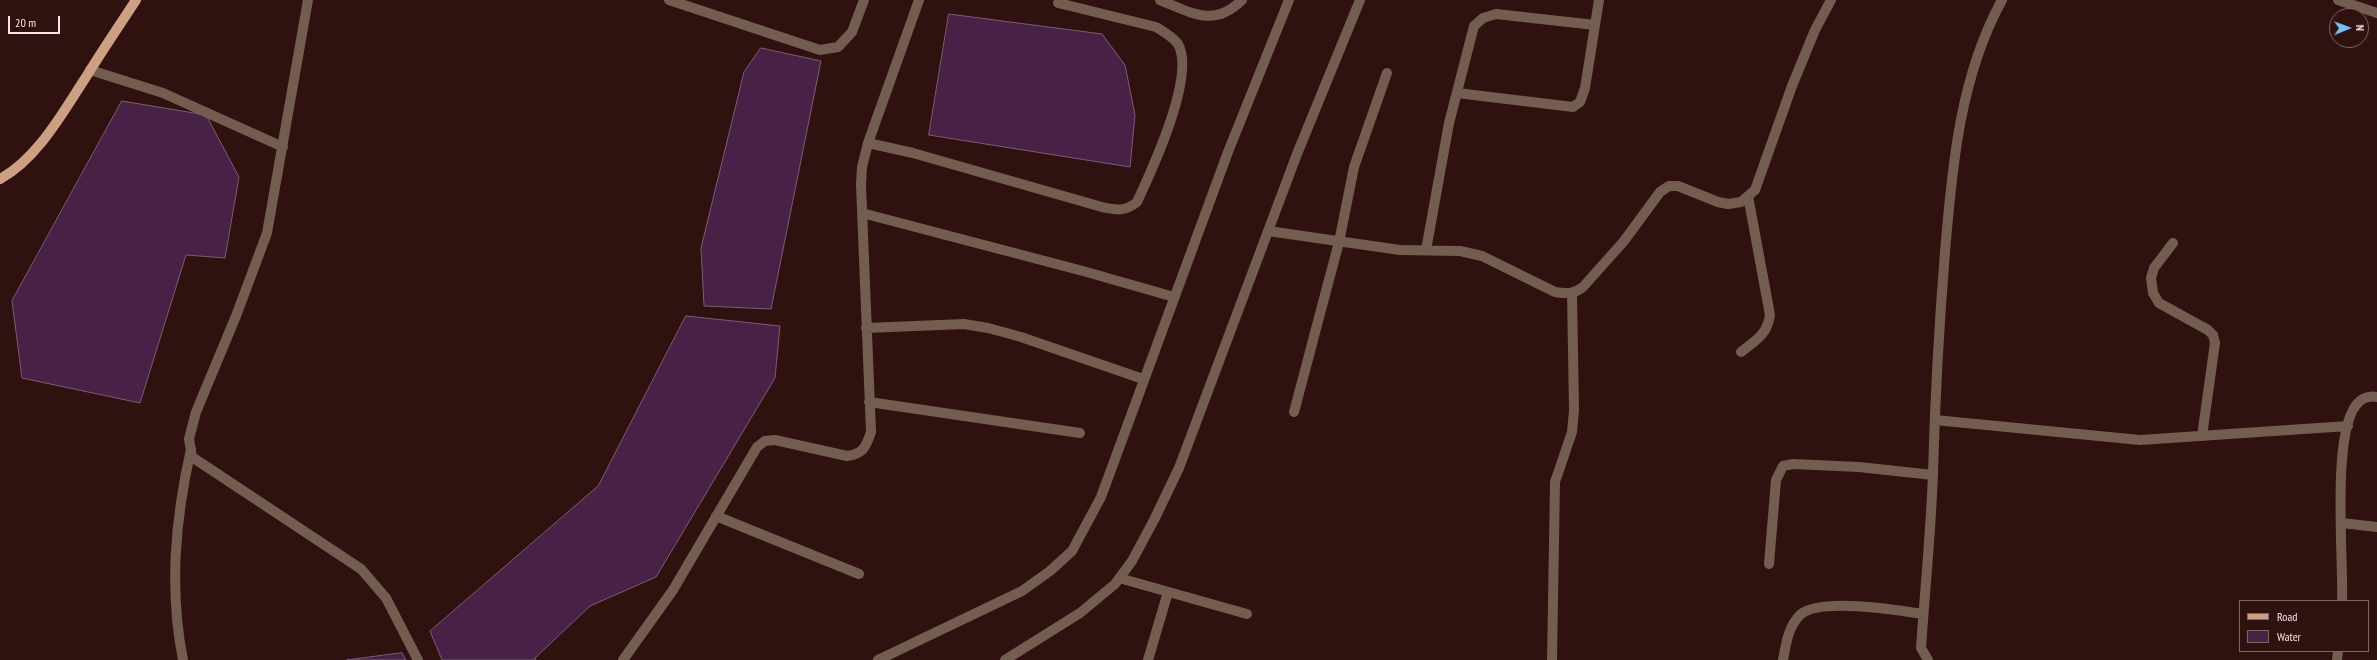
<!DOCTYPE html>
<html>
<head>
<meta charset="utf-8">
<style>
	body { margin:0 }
	#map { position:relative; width:2377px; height:660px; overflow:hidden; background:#2f110f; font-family:"PT Sans Narrow",sans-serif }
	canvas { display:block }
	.legend { position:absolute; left:2239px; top:600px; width:130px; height:52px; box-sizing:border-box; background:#2f110f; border:1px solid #806563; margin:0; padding:5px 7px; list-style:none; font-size:12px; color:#f9e3e0 }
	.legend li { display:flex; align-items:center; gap:8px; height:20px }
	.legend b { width:20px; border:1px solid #806563 }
	.north { position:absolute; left:2329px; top:8px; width:40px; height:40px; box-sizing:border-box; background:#2f110f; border:1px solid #806563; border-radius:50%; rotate:89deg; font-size:11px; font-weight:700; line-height:16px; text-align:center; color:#f9e3e0 }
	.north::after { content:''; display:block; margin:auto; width:14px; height:18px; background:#7abef8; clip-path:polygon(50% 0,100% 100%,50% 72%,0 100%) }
	.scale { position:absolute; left:8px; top:16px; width:52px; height:18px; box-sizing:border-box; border:2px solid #f9e3e0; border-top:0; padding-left:5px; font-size:12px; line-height:14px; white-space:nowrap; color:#f9e3e0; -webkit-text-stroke:3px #2f110f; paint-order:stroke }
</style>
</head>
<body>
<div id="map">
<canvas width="2377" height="660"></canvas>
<ul class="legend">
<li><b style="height:5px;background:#cd9f83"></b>Road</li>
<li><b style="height:11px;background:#482246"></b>Water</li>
</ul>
<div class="north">N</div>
<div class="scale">20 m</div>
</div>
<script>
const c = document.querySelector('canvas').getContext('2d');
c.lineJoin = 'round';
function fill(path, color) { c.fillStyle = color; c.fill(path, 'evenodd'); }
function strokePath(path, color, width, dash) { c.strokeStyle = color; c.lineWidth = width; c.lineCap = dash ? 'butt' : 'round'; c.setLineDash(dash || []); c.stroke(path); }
const water = new Path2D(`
	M949,14L1102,34L1125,65L1135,115L1130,167L929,135Z
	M761,48L821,61L771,309L704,306L701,248L744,72Z
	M122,101L206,115L239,177L225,258L186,255L140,403L22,378L12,301Z
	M686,316L780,326L775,378L656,577L590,606L535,658L536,660H442L430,631L598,486Z
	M402,653L406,660H347Z`);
const minor = new Path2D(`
	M308,0L267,233L236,316L196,412L189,439L192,457L361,569L386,598L418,660
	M669,0L820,50L838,47L852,32L864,0
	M1160,0C1192,13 1214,28 1242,0
	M2338,0L2377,13
	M90,70L163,93L283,147
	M1457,93L1573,107L1580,102L1585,88L1599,0
	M868,143L913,153L1102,207C1116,210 1125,212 1137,202C1152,170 1196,76 1178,44C1173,37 1164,32 1156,27L1058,3
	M862,213L1083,271L1174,297
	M1268,231L1400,250L1460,251L1482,256L1555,292C1567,294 1574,294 1583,287L1624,241L1660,192L1669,186H1678L1718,202L1728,204L1741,202L1755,190L1792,86L1815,30L1831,0
	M2173,243L2154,268L2151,278L2153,293L2159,303L2208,330L2213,335L2215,343L2202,436
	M1426,250L1449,123L1474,26L1483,18L1496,14L1595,25
	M866,328L964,324L988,328L1021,337L1143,379
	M1741,352C1756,340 1767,335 1770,315L1748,196
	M869,402L1080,433
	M1294,412L1339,242L1354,167L1387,73
	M1935,420L2140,440L2348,426
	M716,516L859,574
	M2342,523L2377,527
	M1769,564L1776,480L1783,466L1793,464L1859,467L1933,475
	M1119,578L1247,614
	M2342,601C2344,562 2330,424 2360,401C2364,397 2372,396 2377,397
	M183,660C169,589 175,520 191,449
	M623,660L673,590L757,447L765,441L775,440L847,456C863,454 866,447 871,432L861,185L862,167L868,143L919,0
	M878,660L1022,591L1050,571L1072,551L1101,497L1228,152L1289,0
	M1005,660L1080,613L1115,584L1132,561L1154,520L1179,468L1297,154L1360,0
	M1148,660L1168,592
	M1552,660L1555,482L1572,432L1574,410L1572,293
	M1783,660C1786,644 1788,627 1800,615C1819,597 1898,610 1923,614
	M1928,660L1921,648C1925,589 1931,531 1933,473C1935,399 1939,326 1945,252C1952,167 1960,76 2002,0
	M2337,660L2338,651`);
const primary = new Path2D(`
	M0,179C38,158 63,112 86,77C102,51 119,26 136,0`);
fill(water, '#482246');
strokePath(water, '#7d5c74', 1);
strokePath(minor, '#735d50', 10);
strokePath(primary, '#cd9f83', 10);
</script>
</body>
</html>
